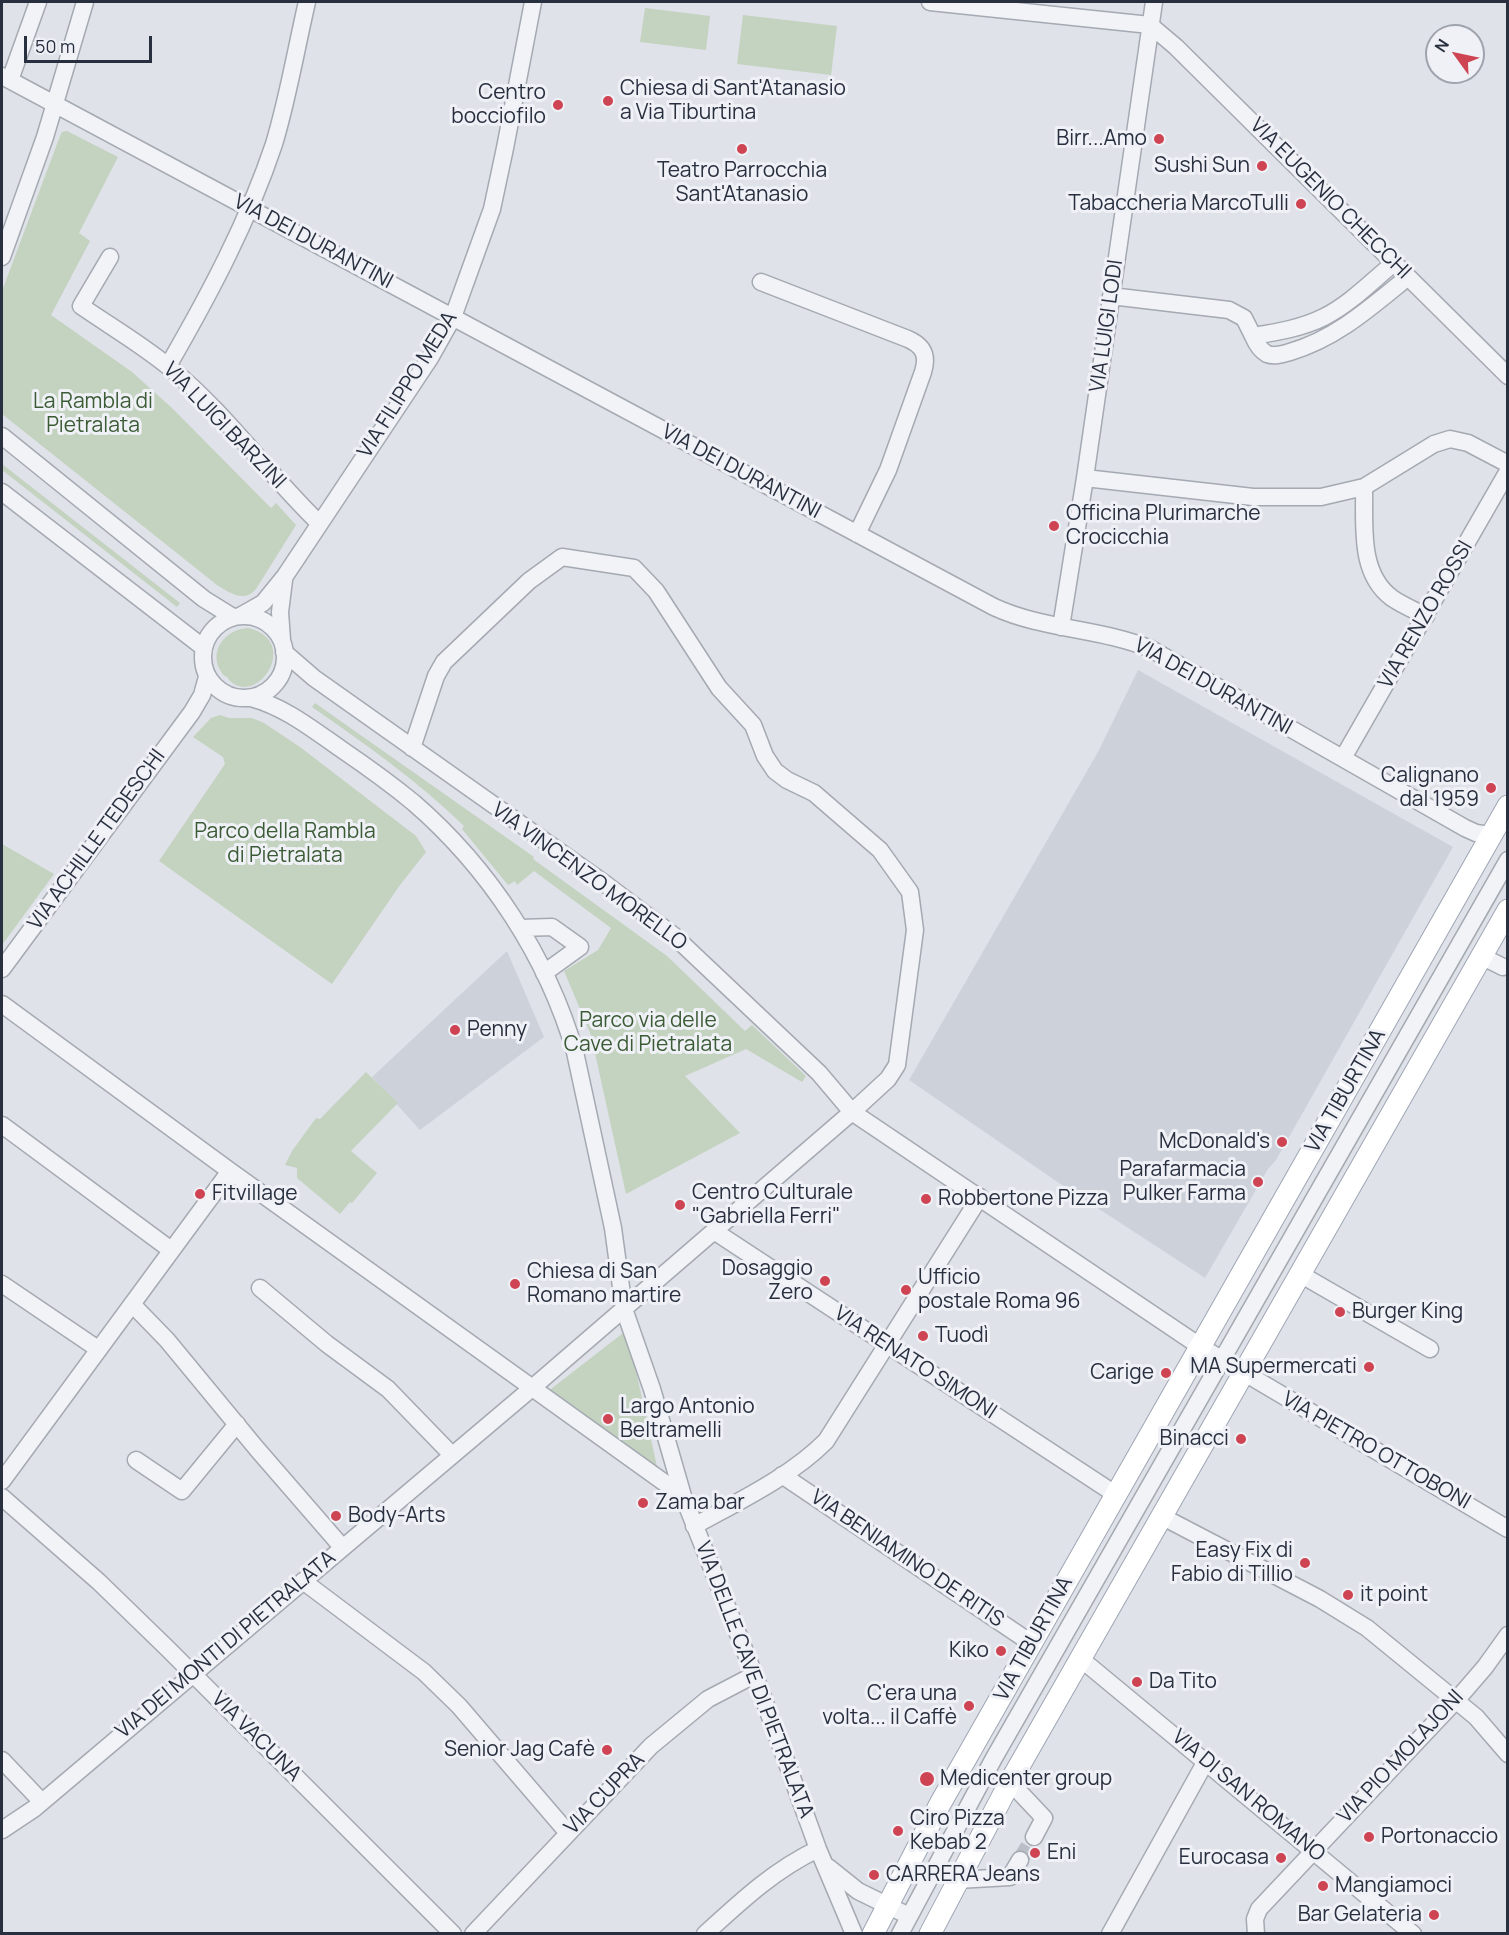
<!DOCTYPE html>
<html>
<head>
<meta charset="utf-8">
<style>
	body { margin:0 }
	#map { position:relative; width:1509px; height:1935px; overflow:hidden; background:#dfe2e8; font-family:Manrope,sans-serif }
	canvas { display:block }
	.frame { position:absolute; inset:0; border:3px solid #282f3f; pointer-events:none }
	.north { position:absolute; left:1425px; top:24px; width:60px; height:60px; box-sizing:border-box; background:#eff1f6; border:2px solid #9fa3ad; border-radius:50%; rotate:303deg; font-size:16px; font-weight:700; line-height:24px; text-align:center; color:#282f3f }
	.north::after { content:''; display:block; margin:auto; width:21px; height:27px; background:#ce4452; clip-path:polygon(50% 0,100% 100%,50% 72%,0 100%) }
	.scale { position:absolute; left:24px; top:36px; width:128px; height:27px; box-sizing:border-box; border:3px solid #282f3f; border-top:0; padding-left:8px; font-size:18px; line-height:21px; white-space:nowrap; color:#282f3f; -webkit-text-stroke:4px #eff1f6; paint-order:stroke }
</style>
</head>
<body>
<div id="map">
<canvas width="1509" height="1935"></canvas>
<div class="frame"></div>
<div class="north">N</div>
<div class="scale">50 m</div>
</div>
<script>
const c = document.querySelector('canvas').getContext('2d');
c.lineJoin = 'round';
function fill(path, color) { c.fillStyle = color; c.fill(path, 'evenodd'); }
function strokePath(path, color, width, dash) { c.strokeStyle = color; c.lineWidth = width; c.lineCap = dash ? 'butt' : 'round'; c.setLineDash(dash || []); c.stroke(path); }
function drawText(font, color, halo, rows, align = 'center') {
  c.font = font + ' Manrope,sans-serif'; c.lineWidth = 6; c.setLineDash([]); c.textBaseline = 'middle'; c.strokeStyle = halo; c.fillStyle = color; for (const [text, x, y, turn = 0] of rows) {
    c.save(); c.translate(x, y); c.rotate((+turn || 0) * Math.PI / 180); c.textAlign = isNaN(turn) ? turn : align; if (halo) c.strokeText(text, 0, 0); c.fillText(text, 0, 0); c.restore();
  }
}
const built = new Path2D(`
	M1138,670L1453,847L1276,1160L1268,1169L1205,1278L1059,1183L909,1080L1098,752Z
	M507,951L544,1037L420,1130L372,1077Z`);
const green = new Path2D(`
	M645,8L710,16L706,50L640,42Z
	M743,15L837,26L831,75L737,64Z
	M67,131L118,157L79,233L90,241L51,315L132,372L173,409L271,508L276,503L296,525L256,589C244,603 230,593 217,585L2,414V291L60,136L62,132Z
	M2,464L180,603L177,607L2,470Z
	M248,628C301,640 259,707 230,681C229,680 229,679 228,678C226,676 223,676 222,673C207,652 225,629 248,628Z
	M315,703L534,857L533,859L667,956L745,1031L752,1025L806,1076L802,1082L746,1049L685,1076L740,1133L626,1194L591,1035L564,971L598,950L611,928L534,871L517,885L515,881L508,885L462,829L464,826C417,780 365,744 312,707Z
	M220,715L229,718H252L264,723L300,747L416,836L426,852L400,885L332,984L159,861L225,764L223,757L193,737L211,718Z
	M2,844L54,874L2,945Z
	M366,1072L398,1103L351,1151L377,1173L352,1203L350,1202L340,1214L297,1178V1168L285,1165L292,1151L316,1118L320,1119Z
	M627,1330L658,1471L547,1392Z`);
const minorTunnel = new Path2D(`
	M1020,1860L1034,1837`);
const minor = new Path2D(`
	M930,2L1150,25
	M1150,25L1176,47L1508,376
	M2,76L994,607C1044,630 1100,628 1151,649L1465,828L1476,833L1491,835
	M10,80L38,2
	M2,257L45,137L85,2
	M110,257L81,306C110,326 141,344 169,367C225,412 267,473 319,523
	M761,282L908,339C924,346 928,356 923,372L888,470L857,534
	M1111,296L1229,310L1244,318L1253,336C1278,332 1302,328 1324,317C1350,304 1372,281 1394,263
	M1253,336C1256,343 1260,350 1267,354C1275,357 1283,354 1290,352C1337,338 1371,307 1408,277
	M168,366C209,295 248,222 274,144C288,98 296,49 307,2
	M2,436L204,599L233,617
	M1085,478L1253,497H1321L1364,487L1434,444L1450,439L1468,443L1508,464
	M1364,487C1365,524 1358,573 1392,598C1402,605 1414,610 1426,616
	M2,492L204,648
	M203 657a41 41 0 1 1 82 0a41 41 0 1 1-82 0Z
	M240,616L263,603L285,576L430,358L453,317L492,209L505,148L533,2
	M1061,627L1085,478L1154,2
	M282,640L280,612L284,580
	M284,652L314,678L604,883L673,935L819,1073L852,1112L1201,1347L1508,1529
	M251,698C285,707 312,729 341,749C366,766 391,784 414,803C489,868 547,956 575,1052L613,1228L624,1309L652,1389L683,1496L760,1689L818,1849L854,1934
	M1343,758L1508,471
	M520,928L552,927L580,947L544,973
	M1481,956L1503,967
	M2,969L192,712L202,695L207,677
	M2,1004L230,1171L683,1496
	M2,1125L171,1250
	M714,1231L1115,1494
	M1300,1274L1430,1349
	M2,1284L98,1349
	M260,1288L327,1344L388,1389L452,1455
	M132,1304L167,1340L257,1449L342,1547
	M136,1460L182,1491L237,1424
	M782,1475L1031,1643
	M2,1481L230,1171
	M2,1497L99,1582L167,1648L453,1934
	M1161,1516L1320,1599L1367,1628L1476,1717L1508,1754
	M694,1526C739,1501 790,1477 826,1441L980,1197
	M303,1581L424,1672L459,1706L568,1833
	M1081,1659L1413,1934
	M2,1760L42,1802
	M1010,1782L1044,1818L1034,1837
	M2,1830L35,1808L532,1388L852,1112L888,1079L897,1065L915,930L910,892L880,850L814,793L787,780L775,771L765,756L753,725L719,688L656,591L634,568L562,557L529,581L444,662L436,676L412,748
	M828,1867L858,1891L909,1916
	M957,1880L1010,1877L1020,1860
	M473,1934L651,1746L708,1699L754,1675
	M705,1934C741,1901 774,1870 818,1849
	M900,1934L994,1758L1508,860
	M1110,1934L1206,1761
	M1256,1934L1255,1919L1259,1909L1460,1696L1485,1667L1508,1635`);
const major = new Path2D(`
	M873,1934L940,1804L1508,806
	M930,1934L1010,1782L1508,910`);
const markers = [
	[608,101,6,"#ce4452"],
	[558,105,6,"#ce4452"],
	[1159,139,6,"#ce4452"],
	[742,149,6,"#ce4452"],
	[1262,166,6,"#ce4452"],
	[1301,204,6,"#ce4452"],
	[1054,526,6,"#ce4452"],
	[1491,788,6,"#ce4452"],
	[455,1030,6,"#ce4452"],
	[1282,1142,6,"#ce4452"],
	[1258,1182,6,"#ce4452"],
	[200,1194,6,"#ce4452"],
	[926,1199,6,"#ce4452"],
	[680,1205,6,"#ce4452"],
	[825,1281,6,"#ce4452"],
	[515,1284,6,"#ce4452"],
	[906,1290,6,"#ce4452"],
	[1340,1312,6,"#ce4452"],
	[923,1336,6,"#ce4452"],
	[1369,1367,6,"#ce4452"],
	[1166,1373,6,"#ce4452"],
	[608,1419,6,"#ce4452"],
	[1241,1439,6,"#ce4452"],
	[643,1503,6,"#ce4452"],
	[336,1516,6,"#ce4452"],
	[1305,1563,6,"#ce4452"],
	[1348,1595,6,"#ce4452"],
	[1001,1651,6,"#ce4452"],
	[1137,1682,6,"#ce4452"],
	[969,1706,6,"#ce4452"],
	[607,1750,6,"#ce4452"],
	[927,1779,8,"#ce4452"],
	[898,1831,6,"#ce4452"],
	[1369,1837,6,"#ce4452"],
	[1035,1853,6,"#ce4452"],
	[1281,1858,6,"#ce4452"],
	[874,1875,6,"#ce4452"],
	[1323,1886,6,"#ce4452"],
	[1434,1915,6,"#ce4452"]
];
const poiNames = [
	["Chiesa di Sant'Atanasio",620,89],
	["a Via Tiburtina",620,113],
	["Centro",546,93,"right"],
	["bocciofilo",546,117,"right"],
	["Birr...Amo",1147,139,"right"],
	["Sushi Sun",1250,166,"right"],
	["Teatro Parrocchia",742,171,"center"],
	["Sant'Atanasio",742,195,"center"],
	["Tabaccheria MarcoTulli",1289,204,"right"],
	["Officina Plurimarche",1066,514],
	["Crocicchia",1066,538],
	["Calignano",1479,776,"right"],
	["dal 1959",1479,800,"right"],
	["Penny",467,1030],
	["McDonald's",1270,1142,"right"],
	["Parafarmacia",1246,1170,"right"],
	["Pulker Farma",1246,1194,"right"],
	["Centro Culturale",692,1193],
	["\"Gabriella Ferri\"",692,1217],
	["Fitvillage",212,1194],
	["Robbertone Pizza",938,1199],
	["Dosaggio",813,1269,"right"],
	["Zero",813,1293,"right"],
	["Chiesa di San",527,1272],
	["Romano martire",527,1296],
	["Ufficio",918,1278],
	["postale Roma 96",918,1302],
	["Burger King",1352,1312],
	["Tuodì",935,1336],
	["MA Supermercati",1357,1367,"right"],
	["Carige",1154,1373,"right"],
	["Largo Antonio",620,1407],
	["Beltramelli",620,1431],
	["Binacci",1229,1439,"right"],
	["Zama bar",655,1503],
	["Body-Arts",348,1516],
	["Easy Fix di",1293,1551,"right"],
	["Fabio di Tillio",1293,1575,"right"],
	["it point",1360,1595],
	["Kiko",989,1651,"right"],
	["Da Tito",1149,1682],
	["C'era una",957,1694,"right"],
	["volta... il Caffè",957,1718,"right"],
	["Senior Jag Cafè",595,1750,"right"],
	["Medicenter group",940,1779],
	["Ciro Pizza",910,1819],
	["Kebab 2",910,1843],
	["Portonaccio",1381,1837],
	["Eni",1047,1853],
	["Eurocasa",1269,1858,"right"],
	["CARRERA Jeans",886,1875],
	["Mangiamoci",1335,1886],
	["Bar Gelateria",1422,1915,"right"]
];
const streetNames = [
	["VIA EUGENIO CHECCHI",1330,199,45],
	["VIA DEI DURANTINI",313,242,28],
	["VIA LUIGI LODI",1107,326,-82],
	["VIA FILIPPO MEDA",408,385,-58],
	["VIA LUIGI BARZINI",224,426,46],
	["VIA DEI DURANTINI",741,472,28],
	["VIA RENZO ROSSI",1426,615,-60],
	["VIA DEI DURANTINI",1213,687,29],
	["VIA ACHILLE TEDESCHI",97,840,-54],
	["VIA VINCENZO MORELLO",589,877,36],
	["VIA TIBURTINA",1346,1091,-60],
	["VIA RENATO SIMONI",915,1363,33],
	["VIA PIETRO OTTOBONI",1376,1451,30],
	["VIA BENIAMINO DE RITIS",907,1559,34],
	["VIA TIBURTINA",1034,1639,-61],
	["VIA DEI MONTI DI PIETRALATA",226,1645,-40],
	["VIA DELLE CAVE DI PIETRALATA",754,1680,69],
	["VIA VACUNA",256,1737,45],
	["VIA PIO MOLAJONI",1401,1757,-47],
	["VIA CUPRA",605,1794,-46],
	["VIA DI SAN ROMANO",1248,1796,40]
];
const parkNames = [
	["La Rambla di",93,402],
	["Pietralata",93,426],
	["Parco della Rambla",285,832],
	["di Pietralata",285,856],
	["Parco via delle",648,1021],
	["Cave di Pietralata",648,1045]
];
fill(built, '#cdd1da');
fill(green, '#c4d2c0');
strokePath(minorTunnel, '#babec6', 16, [16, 8]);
strokePath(minor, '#a4a9b2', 19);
strokePath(major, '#9ea6b4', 23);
strokePath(minor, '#f2f3f7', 16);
strokePath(major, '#fff', 21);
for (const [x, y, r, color] of markers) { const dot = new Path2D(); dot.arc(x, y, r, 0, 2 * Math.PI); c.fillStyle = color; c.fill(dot); strokePath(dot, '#eff1f6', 2); }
drawText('21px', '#282f3f', '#eff1f6', poiNames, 'left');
drawText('21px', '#282f3f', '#eff1f6', streetNames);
drawText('21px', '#3b5b35', '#eff1f6', parkNames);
</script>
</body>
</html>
